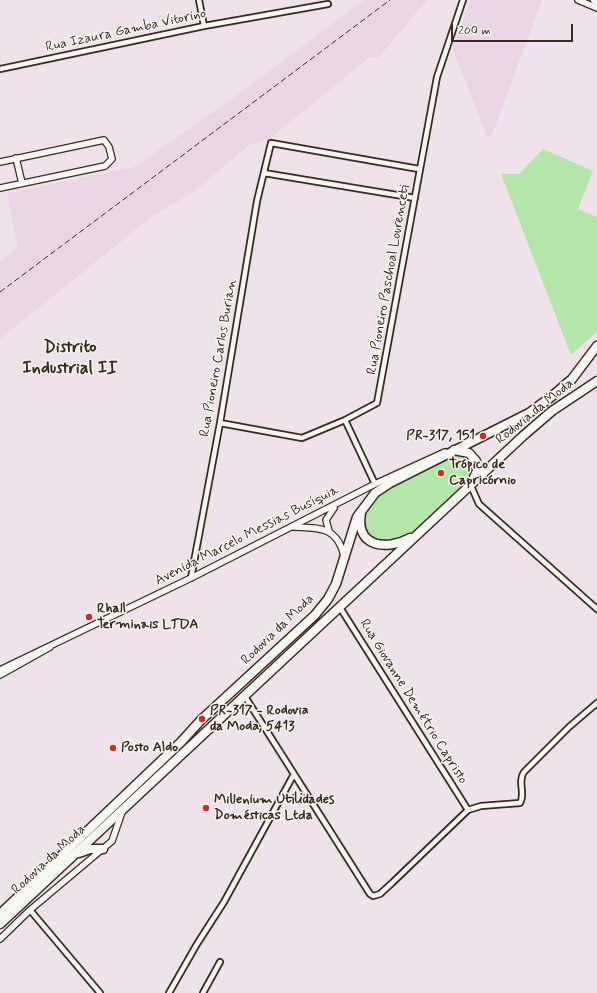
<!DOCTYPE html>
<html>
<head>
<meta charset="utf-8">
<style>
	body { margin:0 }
	#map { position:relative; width:597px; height:993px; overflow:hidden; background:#efe2ea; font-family:Mynerve,sans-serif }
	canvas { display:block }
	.scale { position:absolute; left:451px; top:24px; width:122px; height:18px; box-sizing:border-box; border:2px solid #3b2a1e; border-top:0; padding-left:5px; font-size:12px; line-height:14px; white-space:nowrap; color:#3b2a1e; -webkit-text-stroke:3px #f6f6f2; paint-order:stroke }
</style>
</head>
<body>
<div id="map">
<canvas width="597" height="993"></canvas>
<div class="scale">200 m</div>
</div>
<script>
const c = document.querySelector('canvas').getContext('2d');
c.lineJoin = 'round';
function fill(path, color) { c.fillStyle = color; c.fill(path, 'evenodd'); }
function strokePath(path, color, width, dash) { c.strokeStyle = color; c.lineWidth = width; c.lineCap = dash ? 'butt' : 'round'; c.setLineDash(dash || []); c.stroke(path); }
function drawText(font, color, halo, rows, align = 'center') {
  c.font = font + ' Mynerve,sans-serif'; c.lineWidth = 3; c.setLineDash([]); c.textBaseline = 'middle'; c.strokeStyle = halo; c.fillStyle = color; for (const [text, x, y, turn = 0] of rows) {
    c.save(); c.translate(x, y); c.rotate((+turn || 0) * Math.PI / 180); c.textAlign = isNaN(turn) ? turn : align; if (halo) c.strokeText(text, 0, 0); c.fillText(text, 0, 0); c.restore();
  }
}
const built = new Path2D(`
	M364,0H427L378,58L370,57L268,140L249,145L195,191L154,215L0,339V262L18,248L7,193L135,167L247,88Z
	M471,0H542L492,135L487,137L453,49Z`);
const green = new Path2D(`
	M543,149L593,171L578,209L597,217V332L571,355L501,174H519Z
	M453,450L476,461L471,486L403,542H372L359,521L375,493Z`);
const minor = new Path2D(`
	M199,0L204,26
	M0,69L204,26L328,4
	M264,173L415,198
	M345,420L375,484
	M220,423L302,438L345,420L377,403L437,77L463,0
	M471,486L479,504L597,609
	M191,578L220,423L257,201L271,143L419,169
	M339,606L468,810
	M244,695L370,894L373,896L380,894L392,883L468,810L481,806L520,803C526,794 517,782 524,772L569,727L597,703
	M30,910L100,993
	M169,993L197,944L224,902L294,774
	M203,993L220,962`);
const tertiary = new Path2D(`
	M578,0L597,8
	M16,158L22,183
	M0,162L104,140L109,147L112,159L105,166L0,188
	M294,527C319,528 337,526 344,556
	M329,531L326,520L334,508
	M0,670L191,578L375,484L445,452
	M0,675L50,647
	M0,939L30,910L112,841L122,812`);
const trunk = new Path2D(`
	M454,450L469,453L476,461L477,471L471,484
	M361,513C355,547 386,551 410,538
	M79,853L90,849H103
	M0,914L181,742L201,720L315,615L328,599L336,584L357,517L375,493L390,483L529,413L551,397L572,379L597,346
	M0,924L523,436L552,411L597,381`);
const motorway = new Path2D(`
	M595,0L597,1`);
const rail = new Path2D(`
	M0,292L390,0`);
const markers = [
	[483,436,4,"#c8321e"],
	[441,473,4,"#c8321e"],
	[89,617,4,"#c8321e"],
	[202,719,4,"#c8321e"],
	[113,748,4,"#c8321e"],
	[206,808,4,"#c8321e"]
];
const streetNames = [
	["Rua Izaura Gamba Vitorino",126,31,-12],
	["Rua Pioneiro Paschoal Lourenceti",389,280,-80],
	["Rua Pioneiro Carlos Burian",219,358,-80],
	["Rodovia da Moda",535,412,-39],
	["Avenida Marcelo Messias Busíquia",247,536,-27],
	["Rodovia da Moda",278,630,-44],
	["Rua Giovanne Demétrio Capristo",413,702,58],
	["Rodovia da Moda",49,860,-43]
];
const poiNames = [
	["PR-317, 151",475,436,"right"],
	["Trópico de",449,465],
	["Capricórnio",449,481],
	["Rhall",97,609],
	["Terminais LTDA",97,625],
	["PR-317 - Rodovia",210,711],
	["da Moda, 5413",210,727],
	["Posto Aldo",121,748],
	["Millenium Utilidades",214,800],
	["Domésticas Ltda",214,816]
];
const districtNames = [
	["Distrito",70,348],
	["Industrial II",70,369]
];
fill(built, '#ead4e5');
fill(green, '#b3e7a9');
strokePath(minor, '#3b2a1e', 8);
strokePath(tertiary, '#3b2a1e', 8);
strokePath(trunk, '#3b2a1e', 11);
strokePath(motorway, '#3b2a1e', 11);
strokePath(minor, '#f6f6f2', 4.5);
strokePath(tertiary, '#f6f6f2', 5.5);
strokePath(trunk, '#f6f6f2', 8);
strokePath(motorway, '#f6f6f2', 8);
strokePath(rail, '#3b2a1e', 1, [6, 3]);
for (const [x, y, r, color] of markers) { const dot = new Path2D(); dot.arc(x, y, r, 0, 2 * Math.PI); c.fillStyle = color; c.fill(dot); strokePath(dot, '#f6f6f2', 1.5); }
drawText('14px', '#3b2a1e', '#f6f6f2', streetNames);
drawText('bold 14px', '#3b2a1e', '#f6f6f2', poiNames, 'left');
drawText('bold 18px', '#3b2a1e', '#f6f6f2', districtNames);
</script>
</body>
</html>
